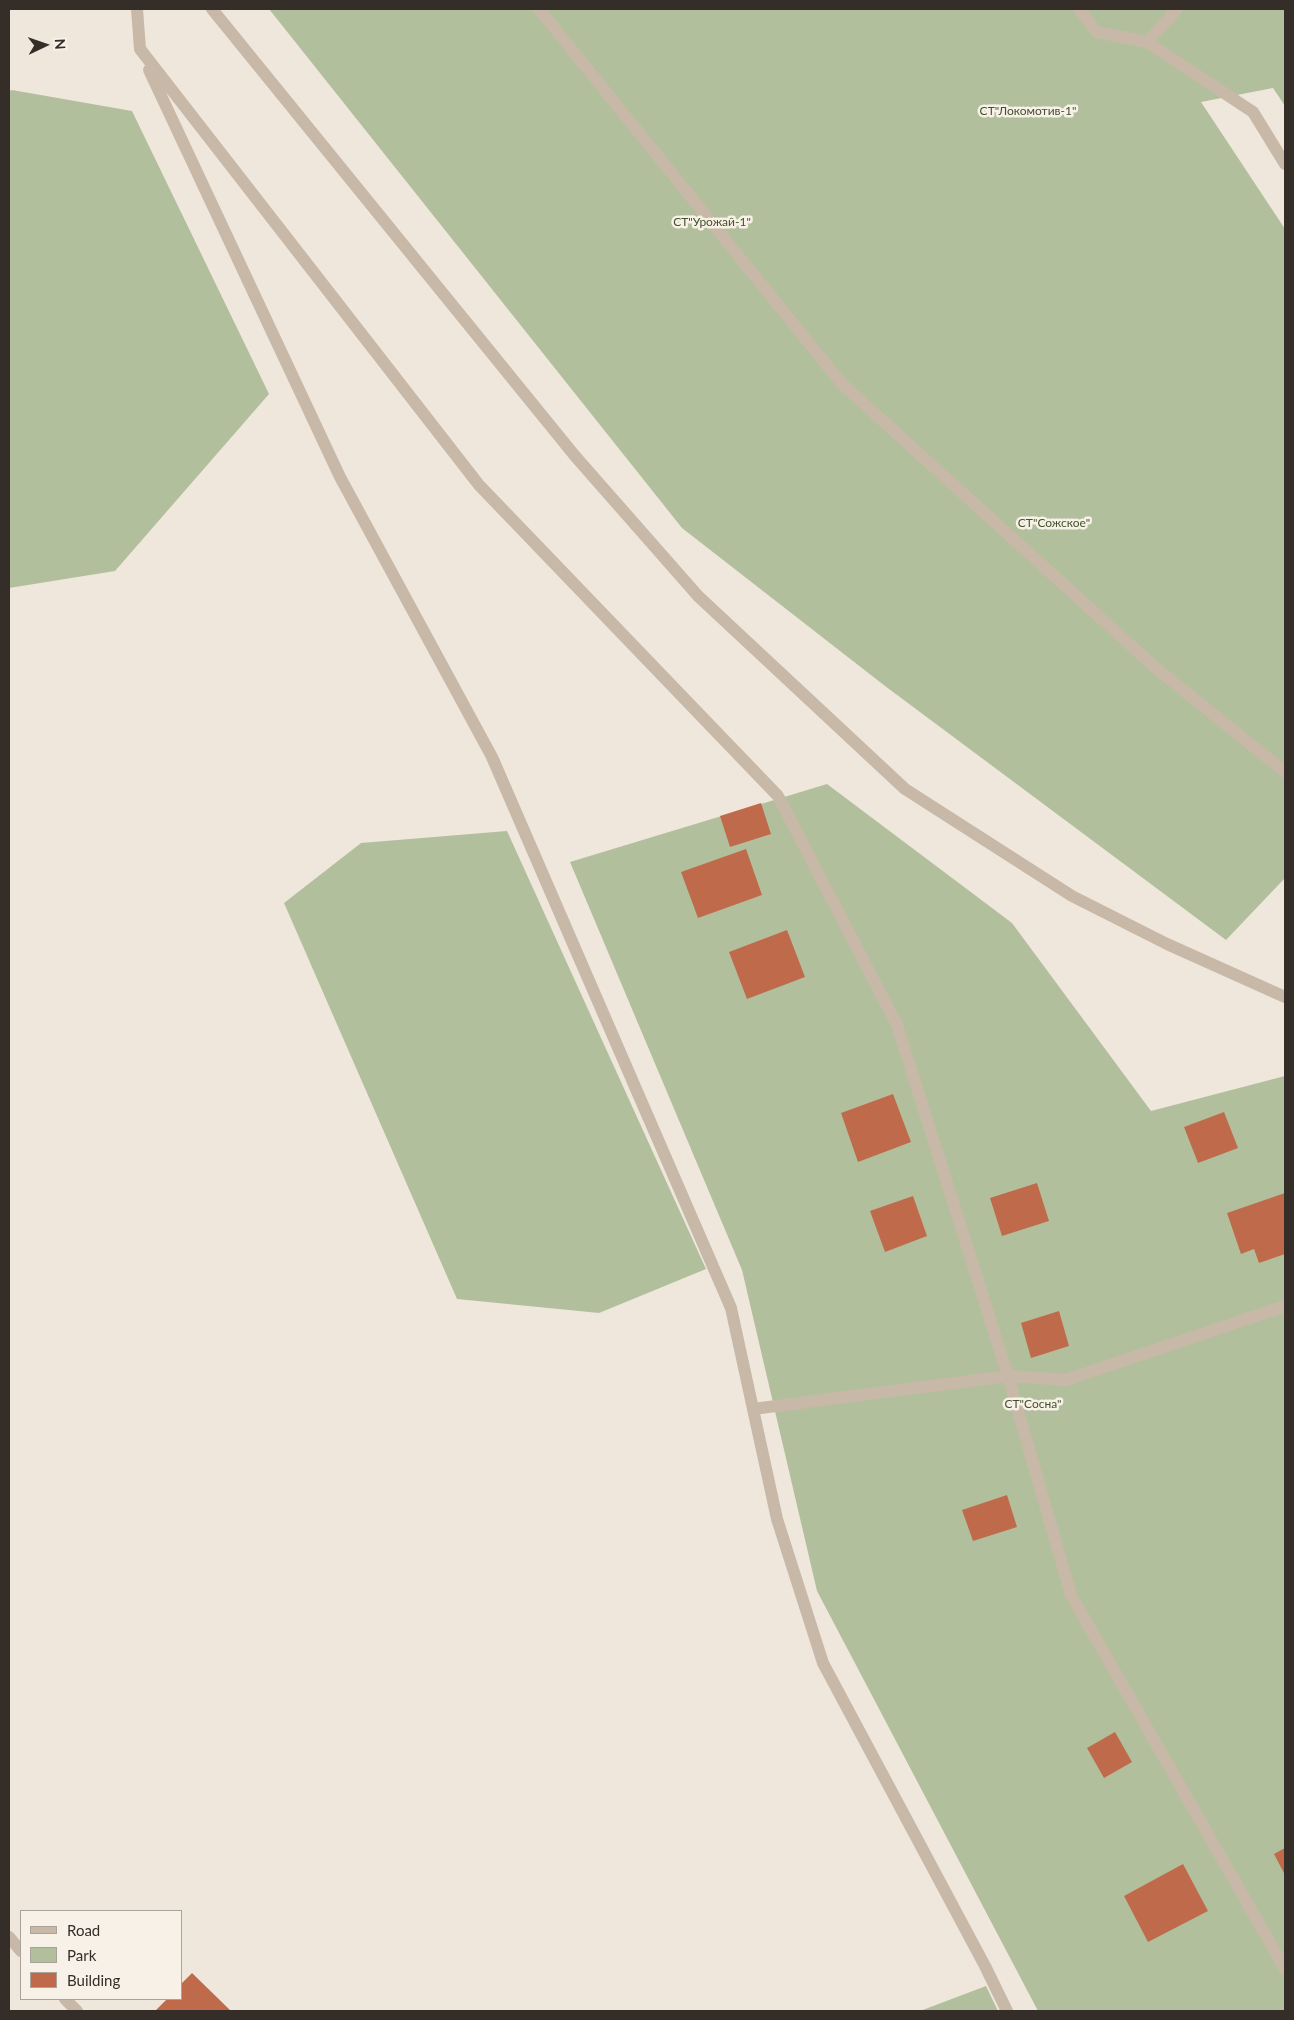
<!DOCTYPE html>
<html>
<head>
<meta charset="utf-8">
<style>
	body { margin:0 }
	#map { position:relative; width:1294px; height:2020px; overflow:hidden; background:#f0e7dc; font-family:Lato,sans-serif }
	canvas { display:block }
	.frame { position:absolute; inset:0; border:10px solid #352d28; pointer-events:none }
	.legend { position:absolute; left:20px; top:1910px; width:162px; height:90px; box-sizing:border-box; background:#f8f1e8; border:1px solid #aaa39b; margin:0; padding:6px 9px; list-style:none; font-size:15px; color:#352d28 }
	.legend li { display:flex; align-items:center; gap:10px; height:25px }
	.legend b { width:25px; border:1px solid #aaa39b }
	.north { position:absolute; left:20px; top:20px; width:50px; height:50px; -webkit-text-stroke:4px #f8f1e8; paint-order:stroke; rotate:87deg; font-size:14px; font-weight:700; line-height:20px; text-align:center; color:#352d28 }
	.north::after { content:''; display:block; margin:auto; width:18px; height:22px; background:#352d28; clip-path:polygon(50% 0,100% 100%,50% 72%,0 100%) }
</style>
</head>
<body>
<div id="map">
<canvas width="1294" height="2020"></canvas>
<div class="frame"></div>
<ul class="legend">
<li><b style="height:6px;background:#c8b8a8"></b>Road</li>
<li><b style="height:14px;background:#b2bf9d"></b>Park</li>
<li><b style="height:14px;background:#bf6b4b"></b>Building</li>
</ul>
<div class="north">N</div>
</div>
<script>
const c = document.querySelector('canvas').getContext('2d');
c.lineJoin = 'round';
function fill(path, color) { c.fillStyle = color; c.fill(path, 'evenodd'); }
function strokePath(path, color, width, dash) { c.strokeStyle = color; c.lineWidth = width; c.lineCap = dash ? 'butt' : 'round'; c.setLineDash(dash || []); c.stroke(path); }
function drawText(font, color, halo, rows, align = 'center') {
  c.font = font + ' Lato,sans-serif'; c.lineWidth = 5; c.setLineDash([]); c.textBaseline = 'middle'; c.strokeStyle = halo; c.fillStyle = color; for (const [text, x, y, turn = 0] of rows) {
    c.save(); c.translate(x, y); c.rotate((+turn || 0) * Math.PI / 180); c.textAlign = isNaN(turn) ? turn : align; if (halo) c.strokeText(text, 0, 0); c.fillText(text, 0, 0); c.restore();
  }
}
const green = new Path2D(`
	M269,9H1285V106L1273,88L1201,102L1285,229V878L1226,940L885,686L682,528Z
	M12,90L132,111L269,394L115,571L9,588V91Z
	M827,784L1012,923L1151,1111L1285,1076V2011H1038L817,1591L742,1270L570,862Z
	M507,831L706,1269L599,1313L457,1299L284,903L361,843Z
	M986,1986L998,2011H920Z`);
const building = new Path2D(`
	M761,803L771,834L730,847L720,816Z
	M746,849L762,895L698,918L681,872Z
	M787,930L805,977L747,999L729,952Z
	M893,1094L911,1142L858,1162L841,1113Z
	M1224,1112L1238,1148L1198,1163L1184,1127Z
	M1037,1183L1049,1221L1002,1236L990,1198Z
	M1285,1193V1254L1259,1263L1254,1249L1241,1254L1227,1213Z
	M913,1196L927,1236L885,1252L870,1211Z
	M1059,1311L1069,1346L1031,1358L1021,1323Z
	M1007,1495L1017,1527L973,1541L962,1510Z
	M1115,1732L1132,1762L1104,1778L1087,1748Z
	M1285,1848V1875L1274,1854Z
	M1183,1864L1208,1911L1148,1942L1124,1896Z
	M192,1973L231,2011H155L167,1999H181V1984Z`);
const service = new Path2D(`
	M137,9L140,49L479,485L778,796L897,1025L1008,1376L1071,1595L1285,1969
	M539,9L842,384L1157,669L1285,772
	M1079,9L1097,32L1147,42L1253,112L1285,164
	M1147,42L1177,9
	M149,70L340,477L492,757L731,1308L777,1519L823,1663L985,1966L1007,2011
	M753,1409L1008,1376L1066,1380L1285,1306`);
const minor = new Path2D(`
	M9,1937L21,1951
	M65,1999L77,2011`);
const tertiary = new Path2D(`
	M212,9L575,456L698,596L905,789L1072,896L1167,944L1285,997`);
const parkNames = [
	["СТ\"Локомотив-1\"",1028,111],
	["СТ\"Урожай-1\"",712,222],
	["СТ\"Сожское\"",1054,523],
	["СТ\"Сосна\"",1033,1404]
];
fill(green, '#b2bf9d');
fill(building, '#bf6b4b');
strokePath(service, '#c8b8a8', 12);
strokePath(minor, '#c8b8a8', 12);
strokePath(tertiary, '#c8b8a8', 12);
drawText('12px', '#43522d', '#f8f1e8', parkNames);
</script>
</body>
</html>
